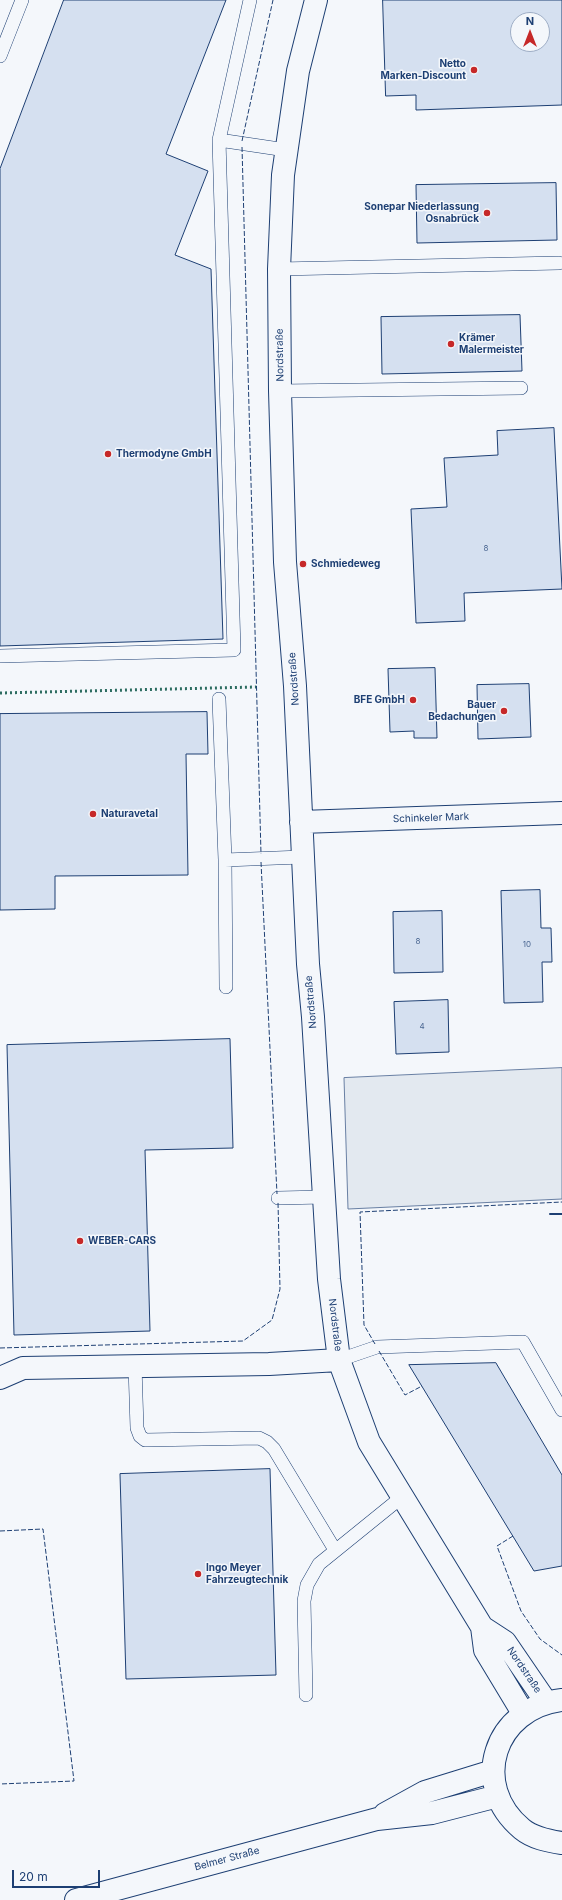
<!DOCTYPE html>
<html>
<head>
<meta charset="utf-8">
<style>
	body { margin:0 }
	#map { position:relative; width:562px; height:1900px; overflow:hidden; background:#f4f7fb; font-family:Inter,sans-serif }
	canvas { display:block }
	.north { position:absolute; left:510px; top:12px; width:40px; height:40px; box-sizing:border-box; background:#f4f7fb; border:1px solid #9eadc5; border-radius:50%; rotate:0deg; font-size:11px; font-weight:700; line-height:16px; text-align:center; color:#1d3f73 }
	.north::after { content:''; display:block; margin:auto; width:14px; height:18px; background:#c62828; clip-path:polygon(50% 0,100% 100%,50% 72%,0 100%) }
	.scale { position:absolute; left:12px; top:1870px; width:88px; height:18px; box-sizing:border-box; border:2px solid #1d3f73; border-top:0; padding-left:5px; font-size:12px; line-height:14px; white-space:nowrap; color:#1d3f73; -webkit-text-stroke:3px #f4f7fb; paint-order:stroke }
</style>
</head>
<body>
<div id="map">
<canvas width="562" height="1900"></canvas>
<div class="north">N</div>
<div class="scale">20 m</div>
</div>
<script>
const c = document.querySelector('canvas').getContext('2d');
c.lineJoin = 'round';
function fill(path, color) { c.fillStyle = color; c.fill(path, 'evenodd'); }
function strokePath(path, color, width, dash) { c.strokeStyle = color; c.lineWidth = width; c.lineCap = dash ? 'butt' : 'round'; c.setLineDash(dash || []); c.stroke(path); }
function drawText(font, color, halo, rows, align = 'center') {
  c.font = font + ' Inter,sans-serif'; c.lineWidth = 3; c.setLineDash([]); c.textBaseline = 'middle'; c.strokeStyle = halo; c.fillStyle = color; for (const [text, x, y, turn = 0] of rows) {
    c.save(); c.translate(x, y); c.rotate((+turn || 0) * Math.PI / 180); c.textAlign = isNaN(turn) ? turn : align; if (halo) c.strokeText(text, 0, 0); c.fillText(text, 0, 0); c.restore();
  }
}
const green = new Path2D(`
	M562,1068V1199L348,1209L344,1078Z`);
const building = new Path2D(`
	M64,0H226L166,154L208,171L175,255L211,269L223,639L0,646V169Z
	M383,0H562V105L416,110V95L386,96ZM518,20H542V44H518Z
	M556,183L557,240L417,243L416,185Z
	M520,315L522,371L382,374L381,317Z
	M554,428L562,589L464,593L465,621L416,623L411,509L447,507L444,458L498,455L497,431Z
	M435,668L437,738H414V731L390,732L388,669Z
	M529,684L531,737L478,739L477,685Z
	M207,712L208,754H186L188,875L55,876V909L0,910V714Z
	M540,890L541,928H551L552,962H542L543,1002L504,1003L501,891Z
	M442,911L443,972L394,973L393,912Z
	M448,1000L449,1052L396,1054L394,1002Z
	M230,1039L233,1148L145,1150L150,1331L14,1335L7,1045Z
	M496,1363L562,1475V1566L534,1571L409,1365Z
	M270,1469L276,1675L126,1679L120,1474Z`);
const service = new Path2D(`
	M250,0L219,140L286,150
	M0,56L22,0
	M279,269L559,263
	M280,391L521,388
	M0,656L234,650L219,140
	M219,699L225,860L302,857
	M225,860L226,987
	M278,1198L324,1197
	M339,1360L377,1347L523,1342L562,1410
	M135,1366L137,1428L140,1436L145,1440L259,1438L267,1442L274,1449L335,1550
	M306,1695L304,1601L307,1585L319,1564L403,1496`);
const minor = new Path2D(`
	M316,0L298,71L283,175L279,269L280,391L285,562L295,686L308,964L313,1017L329,1279L339,1360L369,1442L482,1627L485,1650L523,1713
	M301,822L562,813
	M0,1378L23,1368L269,1364L339,1360
	M482,1627L505,1642L546,1702`);
const tertiary = new Path2D(`
	M562,1700C494,1708 469,1785 522,1829C533,1838 548,1841 562,1843
	M385,1814L425,1792L493,1771
	M76,1900L377,1819L432,1813L498,1796`);
const hedge = new Path2D(`
	M0,693L256,687`);
const fence = new Path2D(`
	M242,141L273,0
	M242,147L261,854
	M261,862L277,1194
	M375,1344L364,1325L360,1212L562,1202
	M0,1348L243,1341L272,1320L280,1289L278,1202
	M379,1351L405,1395L422,1386
	M0,1531L43,1529L74,1781L0,1784
	M513,1536L497,1546L521,1611L540,1639L562,1655`);
const wall = new Path2D(`
	M550,1214H562`);
const markers = [
	[474,70,4,"#c62828"],
	[487,213,4,"#c62828"],
	[451,344,4,"#c62828"],
	[108,454,4,"#c62828"],
	[303,564,4,"#c62828"],
	[413,700,4,"#c62828"],
	[504,711,4,"#c62828"],
	[93,814,4,"#c62828"],
	[80,1241,4,"#c62828"],
	[198,1574,4,"#c62828"]
];
const numberNames = [
	["8",486,549],
	["8",418,942],
	["10",527,945],
	["4",422,1027]
];
const poiNames = [
	["Netto",466,64,"right"],
	["Marken-Discount",466,76,"right"],
	["Sonepar Niederlassung",479,207,"right"],
	["Osnabrück",479,219,"right"],
	["Krämer",459,338],
	["Malermeister",459,350],
	["Thermodyne GmbH",116,454],
	["Schmiedeweg",311,564],
	["BFE GmbH",405,700,"right"],
	["Bauer",496,705,"right"],
	["Bedachungen",496,717,"right"],
	["Naturavetal",101,814],
	["WEBER-CARS",88,1241],
	["Ingo Meyer",206,1568],
	["Fahrzeugtechnik",206,1580]
];
const streetNames = [
	["Nordstraße",280,355,-91],
	["Nordstraße",294,679,-94],
	["Schinkeler Mark",431,818,-2],
	["Nordstraße",311,1002,-95],
	["Nordstraße",335,1325,83],
	["Nordstraße",524,1670,56],
	["Belmer Straße",227,1859,-15]
];
fill(green, '#e3e9f0');
strokePath(green, '#687fa3', 1);
fill(building, '#d5e0f0');
strokePath(building, '#1d3f73', 1);
strokePath(service, '#1d3f73', 14);
strokePath(minor, '#1d3f73', 24);
strokePath(tertiary, '#1d3f73', 24);
strokePath(service, '#f4f7fb', 13);
strokePath(minor, '#f4f7fb', 22);
strokePath(tertiary, '#f4f7fb', 22);
strokePath(hedge, '#2c6c60', 3, [2, 3]);
strokePath(fence, '#1d3f73', 1, [5, 2]);
strokePath(wall, '#1d3f73', 2);
for (const [x, y, r, color] of markers) { const dot = new Path2D(); dot.arc(x, y, r, 0, 2 * Math.PI); c.fillStyle = color; c.fill(dot); strokePath(dot, '#f4f7fb', 1.5); }
drawText('8px', '#4b6792', null, numberNames);
drawText('bold 10px', '#1d3f73', '#f4f7fb', poiNames, 'left');
drawText('10px', '#1d3f73', '#f4f7fb', streetNames);
</script>
</body>
</html>
